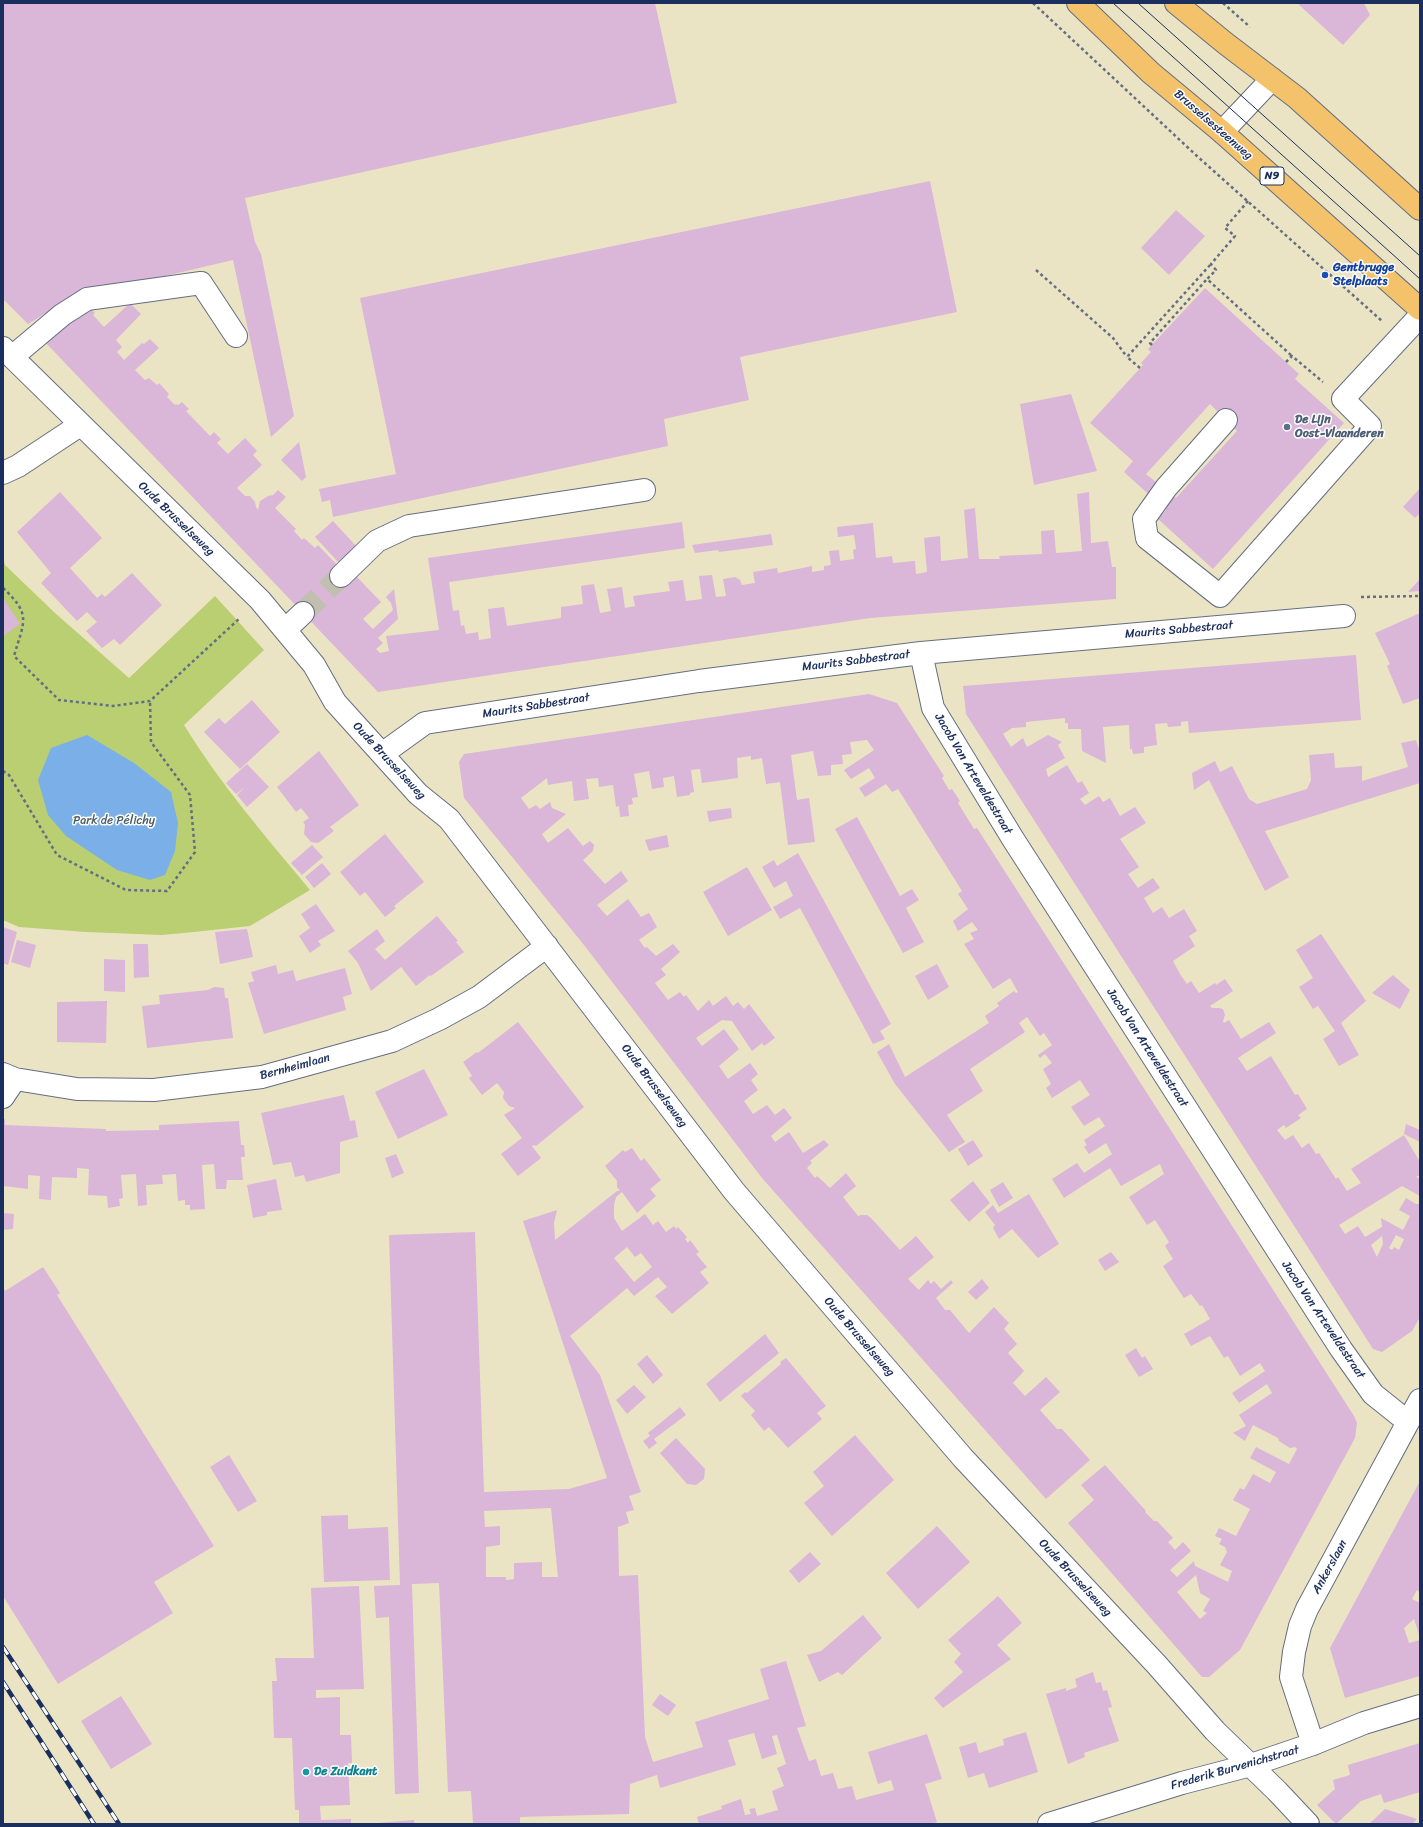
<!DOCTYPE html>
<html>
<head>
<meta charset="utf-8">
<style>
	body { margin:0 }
	#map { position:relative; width:1423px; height:1827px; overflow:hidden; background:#ebe4c4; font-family:Sriracha,sans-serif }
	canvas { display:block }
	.frame { position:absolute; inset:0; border:4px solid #1b2f5e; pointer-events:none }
</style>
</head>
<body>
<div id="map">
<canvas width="1423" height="1827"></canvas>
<div class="frame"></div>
</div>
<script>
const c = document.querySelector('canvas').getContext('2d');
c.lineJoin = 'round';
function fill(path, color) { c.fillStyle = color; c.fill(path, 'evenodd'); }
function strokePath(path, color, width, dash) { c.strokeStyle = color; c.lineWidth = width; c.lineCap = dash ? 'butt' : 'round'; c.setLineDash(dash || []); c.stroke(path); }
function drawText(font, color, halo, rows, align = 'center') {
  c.font = font + ' Sriracha,sans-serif'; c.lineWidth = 3; c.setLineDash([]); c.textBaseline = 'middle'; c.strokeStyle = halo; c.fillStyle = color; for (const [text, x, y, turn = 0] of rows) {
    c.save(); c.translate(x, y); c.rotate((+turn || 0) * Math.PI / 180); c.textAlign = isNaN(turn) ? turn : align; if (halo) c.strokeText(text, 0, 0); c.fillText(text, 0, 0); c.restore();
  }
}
const green = new Path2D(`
	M3,558L5,565L55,613L129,678L215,596L264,650L184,725C220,784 266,837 310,890L250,926L194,932L162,935L86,932L19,927L3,920Z`);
const water = new Path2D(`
	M87,735L134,763L171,792L178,823L175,851L165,875L150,880L117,870L66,836L48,815L38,780L51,748Z`);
const building = new Path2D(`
	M3,3H655L677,103L245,198L255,242L261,254L294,416L271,437L233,260L89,294L54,308L28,324L3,299Z
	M1297,3H1364L1370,15L1343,45Z
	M930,181L957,312L740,357L749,400L664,419L668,446L333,517L330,500L322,502L319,489L396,474L360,298Z
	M1176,210L1205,236L1169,275L1141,248Z
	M1205,288L1299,374L1295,379L1344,423L1213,569L1158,519L1166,510L1124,472L1133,461L1090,423L1143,365L1141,363L1151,352L1148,349ZM1210,404L1237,431L1176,498L1146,474Z
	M130,303L141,314L116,340L122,347L117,352L124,360L142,343L144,344L150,339L159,348L135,370L145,380L149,378L157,385L159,383L169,394L167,397L175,405L176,404L178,405L182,402L189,409L186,411L210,436L214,432L221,439L217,443L228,454L245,438L257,451L253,455L262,465L237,488L245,496H250L255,502L256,507L258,510L260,501L268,496L273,495L278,490L286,497L275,508L296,529L294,531L302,540L304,538L315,548L318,545L339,567L355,575L381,602L363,619L373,629L393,610L391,603L386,597L394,589L398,619L378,638L383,643L376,649L380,653L389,651L386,636L439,630L428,558L682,522L685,548L449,582L453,611L459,610L461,626L464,625L466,634L478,632L479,640L491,638L488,609L504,607L507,626L561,618V607L583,604L581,586L594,584L600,613L611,611L607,589L622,587L625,608L635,606L633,596L670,591L668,582L683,580L686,601L702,599L699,576L712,575L716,597L726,596L723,579L735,577L740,580L742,585L755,583L753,572L777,568L778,573L812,566V572L824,570V566L831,565L829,551L839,550L840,561L854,559L853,550L856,549L854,535L838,537L837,527L863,524L873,523L876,558L892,556L893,563L915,561L916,574L927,572L924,538L940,536L941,561L968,558L964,510L975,508L979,559H1000L999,556L1042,554L1041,531L1054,530L1056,553L1082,551L1077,494L1089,492L1091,543L1108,541L1112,567H1116V599L870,618L378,692L45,342L88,306L95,313L93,315L104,327Z
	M1071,394L1097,471L1034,485L1020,404Z
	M299,442L306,477L302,481L281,460Z
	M1420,488V513L1415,518L1403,507Z
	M60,492L102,538L70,568L89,589L97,598L102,594L105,597L132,573L162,605L120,645L114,639L102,648L86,631L97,622L87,612L77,621L41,583L51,573L17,532Z
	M333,521L357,547L339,563L315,537Z
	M771,534L773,545L719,552L718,550L695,553L692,545Z
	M1420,579V591L1408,592Z
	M3,598L20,624L3,636Z
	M1420,613V698L1403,704L1387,666L1390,664L1375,633Z
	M1356,655L1361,720L1189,733L1188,721L1181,722V726L1168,727L1167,723L1155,724L1157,745L1144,747V753L1133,754L1132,749H1130L1129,725L1103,727L1106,763L1082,751L1081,729H1068V723H1065V718L1026,722V727L1012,728L1003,734L1011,747L1023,738L1027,747L1048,735L1062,742L1058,745L1065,758L1046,769L1048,777L1067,765L1078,783L1082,781L1089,793L1080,799L1085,805L1099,796L1103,802L1110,798L1120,816L1135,807L1146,823L1120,839L1139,867L1128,874L1138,888L1153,878L1160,888L1144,898L1153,913L1162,907L1169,918L1184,909L1197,931L1189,936L1195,946L1173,961L1180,974L1187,984L1191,981L1199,993L1215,983L1216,985L1225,979L1233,991L1210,1006L1212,1008H1219L1223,1009L1225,1015L1223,1021L1224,1023L1229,1020L1241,1039L1269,1022L1276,1033L1238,1058L1247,1071L1271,1056L1295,1095L1298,1094L1307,1109L1298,1115L1301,1118L1286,1128L1284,1125L1277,1130L1285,1140L1293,1135L1302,1148L1309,1143L1316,1154L1319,1153L1336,1179L1338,1177L1347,1191L1361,1183L1351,1169L1404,1135L1420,1162V1175L1416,1177L1420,1179V1196L1402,1186L1339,1225L1345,1234L1358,1226L1365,1237L1382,1227L1381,1218L1403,1230L1410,1216L1399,1210L1406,1198L1416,1204H1420V1317L1412,1331L1382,1352L1373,1349L966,714L963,686ZM1396,1235L1404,1239L1399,1250L1394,1247L1392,1250L1389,1248ZM1382,1236L1383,1244L1377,1257L1371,1245Z
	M869,694L897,703L944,776L942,778L949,790L952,789L960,801L958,803L974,829L977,828L1354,1416L1357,1423L1355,1438L1240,1650L1209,1677H1202L1068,1523L1094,1500L1081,1485L1105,1465L1146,1511L1145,1512L1154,1521H1157L1173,1538L1168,1542L1175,1550L1183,1542L1191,1551L1170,1570L1177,1577L1194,1561L1195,1566L1228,1582L1232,1571L1220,1565L1227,1552L1225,1547L1219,1544L1222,1539L1215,1536L1219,1528L1236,1536L1250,1509L1233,1500L1240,1488L1244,1490L1253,1474L1270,1483L1276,1472L1250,1458L1256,1447L1289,1464L1297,1449L1295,1447L1290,1448L1279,1441L1278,1438L1253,1425L1245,1441L1233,1433L1246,1426L1239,1415L1272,1393L1267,1384L1239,1403L1232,1393L1265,1371L1260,1363L1240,1376L1228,1356L1224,1358L1210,1336L1191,1346L1184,1334L1210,1319L1202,1305L1200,1306L1191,1294L1184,1298L1175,1285L1163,1266L1173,1259L1165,1246L1169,1242L1155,1220L1147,1225L1129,1197L1164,1174L1160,1164L1121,1186L1110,1168L1064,1198L1052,1179L1077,1163L1084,1173L1112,1154L1106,1143L1089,1154L1084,1147L1087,1145L1084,1140L1105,1126L1099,1117L1084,1126L1071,1107L1090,1095L1080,1080L1052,1098L1046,1088L1051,1084L1043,1069L1052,1063L1045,1054L1040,1058L1038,1055L1052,1045L1044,1033L1040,1036L1027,1017L1019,1023L1025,1032L970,1069L983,1091L947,1115L965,1142L949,1152L895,1084L877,1052L889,1044L905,1077L989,1023L985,1016L999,1006L997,1003L1014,991L1016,993L1018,992L1010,978L993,989L964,944L974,939L970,933L978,930L972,922L958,931L953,921L968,909L958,894L962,891L898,789L892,792L886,784L865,797L859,788L875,778L869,768L851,779L844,770L874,750L867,740L850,742L852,754L842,755L843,764L831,765V775L818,776L813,751L791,755L797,800L809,798L815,842L788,845L780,782L766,784L762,758L751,760V756L737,758L738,778L702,783L700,769L691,770L694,792L690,793V795L677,797L674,776L663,778L664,787L652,789L649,771L634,774L638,797L632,798L633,804L628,805L629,816L620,817L619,806L616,807L613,785L599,787L598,778L586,779L589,799L574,801L572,781L548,785L547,778L521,798L529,809L536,805L540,809L550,802L552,808L566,814L542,834L548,843L568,828L583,846L590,841L594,845L593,851L583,860L605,884L621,871L628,881L597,905L607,916L628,899L641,917L649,913L657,927L639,940L645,948L647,947L656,956L673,944L680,952L661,969L666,975L655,983L668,1000L680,992L684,997L686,995L698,1011L709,1000L713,1006L726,996L733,1006L738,1002L744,1009L749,1004L775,1038L764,1046L762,1043L752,1051L732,1021L722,1020L696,1038L702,1046L724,1029L739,1049L719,1066L728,1079L750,1063L758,1074L751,1080L758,1090L744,1101L753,1114L767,1105L775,1115L784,1108L792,1118L771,1136L775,1142L789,1132L803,1153L824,1140L829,1145L810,1161L812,1163L807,1168L815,1178L817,1176L830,1188L846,1173L856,1186L843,1197L858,1216L861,1215H867L871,1218L900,1250L916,1236L934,1257L908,1279L919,1290L928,1280L931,1284L934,1281L941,1289L951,1280L953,1283L936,1298L945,1310H950L969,1333L994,1307L1009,1323L1004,1329L1017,1344L1008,1353L1024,1371L1013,1383L1025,1396L1046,1377L1060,1392L1040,1410L1057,1429H1062L1090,1460L1046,1499L762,1178L584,945L464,798L459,762L464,754ZM1196,1575L1200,1593L1210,1599L1203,1611L1207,1613L1200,1619L1177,1592Z
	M252,700L280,732L240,769L204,732L219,718L225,724Z
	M1416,740L1420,753V783L1265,831L1289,877L1265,891L1209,780L1194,790L1192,773L1215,761L1220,772L1232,766L1249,799L1257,804L1307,789L1311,780L1309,755L1334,753L1335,768L1362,766V781L1408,767L1401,743Z
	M319,751L359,805L330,827L334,831L318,843L311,842L304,834L305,825L303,822L309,818L301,808L296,812L277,787Z
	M247,764L269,787L247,807L237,795L245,787L236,794L226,783Z
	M731,808L732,818L709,822L707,811Z
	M857,817L900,896L912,889L919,900L906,908L924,942L903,953L835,829Z
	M385,834L424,882L394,906L396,908L385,917L365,892L360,896L340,872Z
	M667,835L669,847L649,851L645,840Z
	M312,845L323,857L302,875L291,863Z
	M798,853L891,1024L880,1031L885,1039L873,1044L800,908L780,919L773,907L793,896L786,881L774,888L762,867L774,860L777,866Z
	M322,863L331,874L314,888L305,877Z
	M747,867L772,910L728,936L703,892Z
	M316,904L335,931L318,941L321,945L310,953L299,936L310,928L301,914Z
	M437,916L458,941L456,942L464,952L431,976L430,975L416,986L401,967L371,991L358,963L348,951L377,929L385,941L375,949L385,960Z
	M3,927L17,932L8,965L3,963Z
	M247,929L253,957L220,964L215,932Z
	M1321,934L1366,1001L1341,1023L1359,1055L1339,1066L1323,1039L1335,1031L1318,1006L1313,1009L1299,987L1313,978L1296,950Z
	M17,940L36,945L30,968L11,962Z
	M133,944H148L149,977L134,978Z
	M104,959L125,960V992L104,991Z
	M937,964L949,987L928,1000L915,976Z
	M276,965L278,974L293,970L296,981L345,968L352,994L343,997L346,1010L264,1034L248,983L254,981L251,972Z
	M1393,975L1410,990L1400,1009L1372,993Z
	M214,987L224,988L225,998H228L233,1038L147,1048L142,1006L160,1004L159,995L208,990Z
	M107,1001L106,1043L57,1042V1002Z
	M518,1022L584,1107L536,1146L534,1145L532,1146L541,1158L518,1176L501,1154L522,1138L504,1115L515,1108L509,1106L503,1098L504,1092L497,1083L482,1095L469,1078L472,1076L463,1062L477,1052L478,1053Z
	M424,1069L448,1115L398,1139L375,1092Z
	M344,1095L350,1121L355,1120L358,1137L340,1142V1173L306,1182L304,1175L295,1177L291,1162L273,1165L261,1113Z
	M3,1119H5V1125L106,1129V1131L159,1130V1125L239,1121L241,1145H244L245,1157H241L243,1180H227L226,1189H216L214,1164L202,1165L205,1209L190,1210V1205H185V1200L178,1201L176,1174L162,1175L163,1184L146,1185L147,1205L138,1206L136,1174L121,1175L123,1198L119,1199L120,1206L108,1208L107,1196L88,1195L89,1169L77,1168V1178L52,1177L51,1200L39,1199L40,1176L28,1175V1189L3,1186Z
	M1406,1124L1420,1130V1142L1404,1134Z
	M973,1140L983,1156L968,1166L958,1149Z
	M632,1148L641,1161L644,1158L661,1180L650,1189L656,1196L637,1213L622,1192L616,1197L614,1205V1218L622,1231L645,1214L653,1225L658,1221L666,1232L674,1226L676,1229L678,1227L687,1237L685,1239L688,1243L690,1240L699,1252L696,1254L707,1267L700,1272L709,1283L672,1314L655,1296L667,1287L658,1277L634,1296L627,1288L570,1336L600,1375L641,1492L629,1496L634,1510L626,1512L629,1523L618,1527L619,1576L638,1575L645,1737L653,1762L703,1747L695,1722L769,1699L760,1669L786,1661L806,1726L797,1728L809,1761L816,1759L821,1776L833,1773L838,1789L852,1786L856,1800L894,1790L891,1780L878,1784L868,1752L927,1734L942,1779L925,1784L937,1822L930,1824H699L697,1817L722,1809L721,1806L741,1799L745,1815L751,1814L749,1809L755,1808L757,1816L778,1810L772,1791L784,1786L777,1768L786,1764L777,1735L772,1736L777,1754L762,1759L754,1733L728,1740L736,1765L660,1788L657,1775L630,1784L629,1814L520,1817V1824L473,1823L471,1791L448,1792L439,1583L412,1584L419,1793L395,1794L389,1617L376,1618L374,1586L400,1585L389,1235L475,1232L484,1492L569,1489L607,1478L523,1221L557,1210L554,1223L555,1240L617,1191H620L617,1187V1181L605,1166L623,1150L625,1152ZM627,1247L635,1257L641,1253L652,1267L634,1282L614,1258ZM551,1508L558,1577H542V1562L514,1563V1579L506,1580V1577H486V1547L500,1545V1526L485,1527L484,1511Z
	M396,1154L404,1173L392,1178L385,1158Z
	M276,1179L282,1210L267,1212V1215L253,1218L247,1185Z
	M973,1181L990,1203L969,1222L950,1200Z
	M1003,1182L1013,1198L999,1207L990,1190Z
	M1029,1194L1059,1244L1038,1258L1012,1229L999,1239L993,1228L995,1225L985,1212L993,1205L998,1213Z
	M3,1213L14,1214L13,1229L3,1230Z
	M1111,1252L1119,1262L1105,1271L1098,1260Z
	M43,1267L60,1293L57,1295L214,1546L154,1582L173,1613L58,1684L3,1596V1287L5,1291Z
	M982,1279L989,1288L976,1300L968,1292Z
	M765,1334L779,1353L720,1402L706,1384Z
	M1136,1348L1142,1358L1145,1356L1153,1369L1139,1377L1125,1355Z
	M647,1355L663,1375L653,1384L637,1364Z
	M786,1358L826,1406L817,1413L822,1419L788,1448L769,1427L764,1431L751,1415L755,1411L741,1396L745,1392L747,1393L781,1364L780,1362Z
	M634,1385L646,1397L627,1414L616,1400Z
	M680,1407L686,1415L654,1439L657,1443L649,1449L643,1441L650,1436L648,1433Z
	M855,1435L894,1480L832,1536L804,1503L824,1486L813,1472Z
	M676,1438L705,1469L704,1479L696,1485L687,1484L660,1453Z
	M229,1455L257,1501L238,1512L210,1467Z
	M1420,1481V1592L1417,1590L1412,1599L1420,1603V1637L1414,1619L1404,1628L1409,1643L1420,1640V1676L1345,1698L1330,1648Z
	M348,1515V1529L388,1527L390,1580L324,1582L321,1516Z
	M937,1526L970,1562L918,1609L886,1573Z
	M810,1552L821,1564L799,1583L789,1571Z
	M359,1586L364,1689L316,1690V1698L340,1697V1735H351L352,1763H348L350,1805L320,1806L321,1820L351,1819V1824H299V1810H295L292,1738H274L272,1681H277L275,1658H314L311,1588Z
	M998,1596L1022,1623L997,1645L1011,1659L943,1708L934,1698L963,1672L954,1662L961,1654L948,1640Z
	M863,1615L882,1638L842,1675L838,1672L819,1682L807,1655L821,1651Z
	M1093,1672L1096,1683L1101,1682L1103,1691L1107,1690L1112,1707L1108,1708L1119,1741L1084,1753L1085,1757L1068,1764L1046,1694L1066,1688V1691L1077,1687L1075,1679Z
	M660,1694L676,1705L668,1716L652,1705Z
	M121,1696L152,1744L111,1769L81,1721Z
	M1026,1732L1038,1772L989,1788L984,1773L968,1778L959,1747L976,1742L979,1753L1004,1745L1003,1739Z
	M1420,1743V1792L1384,1803L1381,1794L1361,1801L1336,1824L1317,1805L1335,1789L1333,1780L1350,1775L1348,1765Z
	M1385,1809L1411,1817L1417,1819L1412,1824H1369Z
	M414,1820L415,1824H378V1823Z`);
const minorTunnel = new Path2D(`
	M303,613L341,576`);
const path = new Path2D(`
	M1033,3L1198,157L1382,321
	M1223,3L1250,27
	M1248,201L1225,228L1235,236L1211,264L1216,270L1207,279L1292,356
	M1036,270L1113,338L1127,357
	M1152,345L1150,343L1207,279
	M1286,362L1292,356L1323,382
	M1140,368L1127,357L1211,264
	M3,588C32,615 24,621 14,656L59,700L113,706L150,701L240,618
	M1361,597L1420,596
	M3,771L9,775L57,855L126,890L167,891L195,852L190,795L151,742L150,701`);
const minor = new Path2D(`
	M1222,132L1272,79
	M3,348L260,600L314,665L335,702L418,794L449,819L734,1191L963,1458L1157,1665L1215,1731L1277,1791L1308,1824
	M12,357L62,315L87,299L201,283L236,336
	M1226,420L1166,488L1144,519L1147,538L1220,596L1370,426L1343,399L1420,316
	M3,473L18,466L80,425
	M341,576L377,541L409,526L644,490
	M285,630L303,613
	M921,653L933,708L1013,839L1341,1349L1373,1394L1408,1422
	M382,754L425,723L699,681L921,653L1344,616
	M3,1074L15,1079L77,1089L154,1090L262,1077L392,1041L439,1019L479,997L547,946
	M3,1097L15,1079
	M1313,1744L1291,1677L1294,1652L1300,1626L1307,1609L1420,1400
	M1049,1824L1182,1783L1251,1765L1313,1744L1364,1723L1420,1706`);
const major = new Path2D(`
	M1078,3L1151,73L1222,132L1420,309
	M1176,3L1225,43L1297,98L1420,209`);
const tram = new Path2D(`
	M1113,3L1420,279
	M1138,3L1420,256`);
const rail = new Path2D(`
	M3,1647L119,1824
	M3,1682L94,1824`);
const markers = [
	[1325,275,4,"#1a4fb4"],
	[1287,427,4,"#5c6f8a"],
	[306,1772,4,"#0f9aa8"]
];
const shields = [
	[1272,176,24]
];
const shieldNames = [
	["N9",1272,176]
];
const streetNames = [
	["Brusselsesteenweg",1213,125,41],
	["Oude Brusselseweg",176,519,44],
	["Maurits Sabbestraat",1179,630,-5],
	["Maurits Sabbestraat",856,661,-7],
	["Maurits Sabbestraat",536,706,-9],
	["Oude Brusselseweg",389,761,47],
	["Jacob Van Arteveldestraat",973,774,59],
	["Jacob Van Arteveldestraat",1147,1048,57],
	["Bernheimlaan",295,1067,-15],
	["Oude Brusselseweg",654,1086,53],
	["Jacob Van Arteveldestraat",1323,1320,56],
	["Oude Brusselseweg",859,1337,49],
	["Ankerslaan",1330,1567,-61],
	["Oude Brusselseweg",1075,1578,47],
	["Frederik Burvenichstraat",1235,1768,-16]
];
const transitNames = [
	["Gentbrugge",1333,268],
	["Stelplaats",1333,282]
];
const serviceNames = [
	["De Lijn",1295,420],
	["Oost-Vlaanderen",1295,434]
];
const parkNames = [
	["Park de Pélichy",114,821]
];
const cultureNames = [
	["De Zuidkant",314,1772]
];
fill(green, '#bace72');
fill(water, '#7bafe8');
fill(building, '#dab6d8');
strokePath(minorTunnel, '#c1c0b0', 22, [22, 11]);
strokePath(minor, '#646e82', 24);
strokePath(major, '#646e82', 24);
strokePath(path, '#646e82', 2.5, [3, 3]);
strokePath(minor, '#fff', 22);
strokePath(major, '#f3c26a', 22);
strokePath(tram, '#1b2f5e', 1);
strokePath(rail, '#1b2f5e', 4.5);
strokePath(rail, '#fff', 3, [9]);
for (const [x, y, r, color] of markers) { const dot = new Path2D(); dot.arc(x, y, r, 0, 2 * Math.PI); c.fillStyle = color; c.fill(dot); strokePath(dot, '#fff', 1.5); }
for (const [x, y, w] of shields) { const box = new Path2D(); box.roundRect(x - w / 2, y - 9, w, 18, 3); c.fillStyle = '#fff'; c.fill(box); strokePath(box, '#1b2f5e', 1); }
drawText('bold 11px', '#1b2f5e', null, shieldNames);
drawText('12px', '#1b2f5e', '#fff', streetNames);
drawText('bold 12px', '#164399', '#fff', transitNames, 'left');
drawText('bold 12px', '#4e5e75', '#fff', serviceNames, 'left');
drawText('12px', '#4b5f64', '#fff', parkNames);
drawText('bold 12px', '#0d838f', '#fff', cultureNames, 'left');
</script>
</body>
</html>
